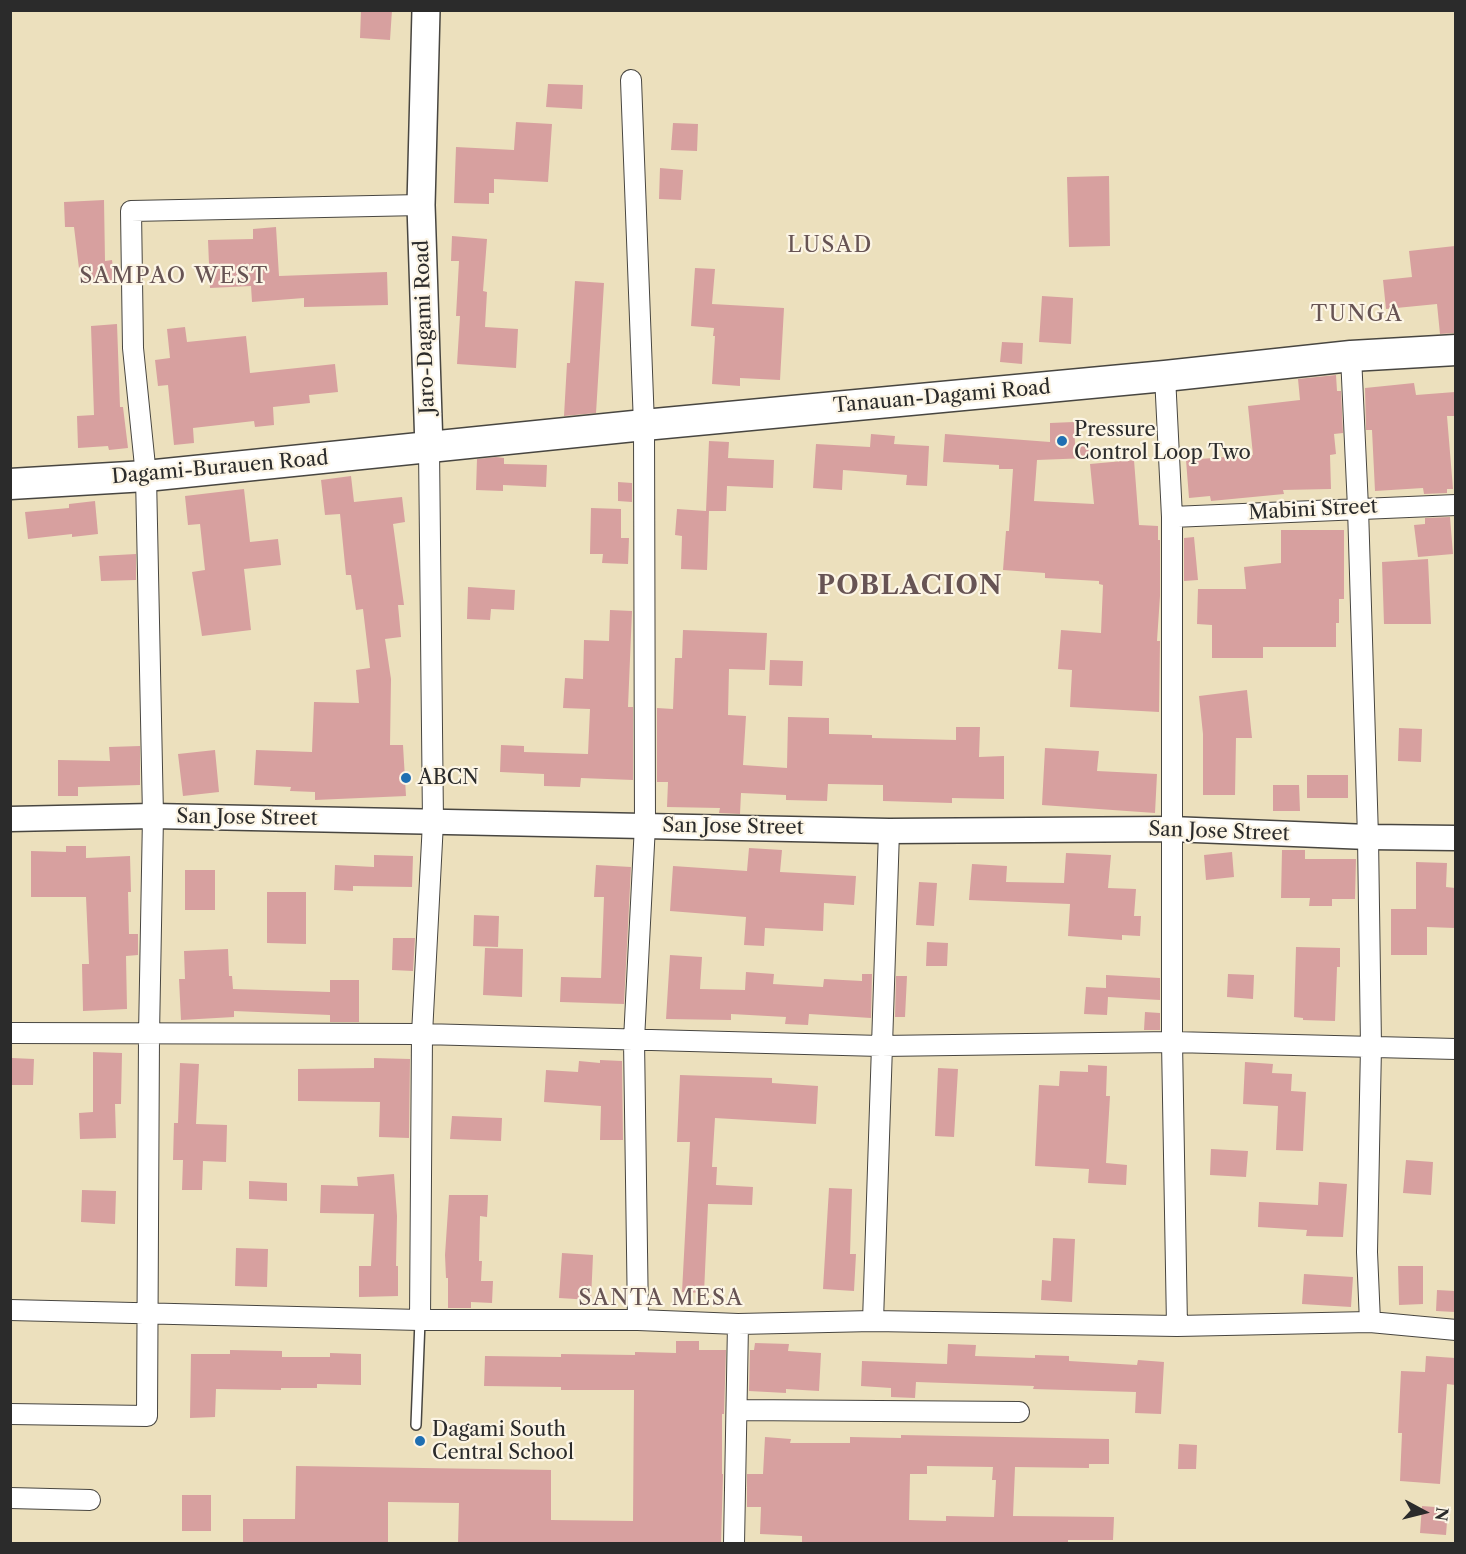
<!DOCTYPE html>
<html>
<head>
<meta charset="utf-8">
<style>
	body { margin:0 }
	#map { position:relative; width:1466px; height:1554px; overflow:hidden; background:#ece0bd; font-family:"Libre Caslon Text",serif }
	canvas { display:block }
	.frame { position:absolute; inset:0; border:12px solid #2b2b2b; pointer-events:none }
	.north { position:absolute; left:1394px; top:1482px; width:60px; height:60px; -webkit-text-stroke:4px #fcf5e5; paint-order:stroke; rotate:97deg; font-size:16px; font-weight:700; line-height:24px; text-align:center; color:#2b2b2b }
	.north::after { content:''; display:block; margin:auto; width:21px; height:27px; background:#2b2b2b; clip-path:polygon(50% 0,100% 100%,50% 72%,0 100%) }
</style>
</head>
<body>
<div id="map">
<canvas width="1466" height="1554"></canvas>
<div class="frame"></div>
<div class="north">N</div>
</div>
<script>
const c = document.querySelector('canvas').getContext('2d');
c.lineJoin = 'round';
function fill(path, color) { c.fillStyle = color; c.fill(path, 'evenodd'); }
function strokePath(path, color, width, dash) { c.strokeStyle = color; c.lineWidth = width; c.lineCap = dash ? 'butt' : 'round'; c.setLineDash(dash || []); c.stroke(path); }
function drawText(font, color, halo, rows, align = 'center') {
  c.font = font + ' "Libre Caslon Text",serif'; c.lineWidth = 4.5; c.setLineDash([]); c.textBaseline = 'middle'; c.strokeStyle = halo; c.fillStyle = color; for (const [text, x, y, turn = 0] of rows) {
    c.save(); c.translate(x, y); c.rotate((+turn || 0) * Math.PI / 180); c.textAlign = isNaN(turn) ? turn : align; if (halo) c.strokeText(text, 0, 0); c.fillText(text, 0, 0); c.restore();
  }
}
const building = new Path2D(`
	M361,10H392L390,40L360,38Z
	M548,84L583,85L582,109L546,107Z
	M516,122L552,124L548,182L494,179V193H489V204L454,203L456,147L514,150Z
	M673,123L698,124L697,151L671,150Z
	M660,168L683,170L681,200L659,199Z
	M1109,176L1110,246L1069,247L1067,177Z
	M104,200L105,261L112,260L115,282L81,285L74,227H65L64,202Z
	M276,227L279,276L387,272L388,305L304,307V298L252,302L251,286L210,288L208,240L253,239V229Z
	M452,236L487,239L483,291L487,292L485,327L518,329L516,368L457,364L460,316H456L459,261H451Z
	M1455,246V333L1440,334L1437,304L1386,309L1383,280L1412,277L1409,251Z
	M695,268L715,269L712,304L784,308L780,380L740,378V386L712,384L715,336H713L714,328L691,326Z
	M575,281L604,283L596,413L564,416L567,363H570Z
	M1042,296L1073,298L1071,344L1039,342Z
	M117,324L120,407H123L128,448L109,450L108,446L78,448L77,416L94,415L91,326Z
	M185,327L187,342L246,336L250,373L335,364L338,392L309,395L310,403L273,407L274,425L255,427L254,421L193,428L194,443L174,445L168,385L158,386L155,360L170,358L167,329Z
	M1002,342L1023,343L1022,364L1000,362Z
	M1336,375L1337,391H1341L1343,433L1334,434L1336,454L1330,455L1331,489L1283,490L1284,494L1211,501L1210,496L1189,498L1186,460L1253,455L1248,406L1300,400L1298,379Z
	M1414,383L1416,395L1455,392V416H1447L1453,489H1447V493L1424,494L1423,488L1375,491L1372,430H1366L1365,388Z
	M1074,422L1075,444L1089,445V458L1037,460L1034,501L1094,504L1090,464L1134,460L1139,525L1158,526V540H1160V596L1157,641H1160L1159,712L1070,707L1072,670L1058,669L1061,630L1101,633L1103,585L1099,584V581L1045,578V573L1003,570L1006,531H1009L1013,469H999V465L943,462L945,434L1050,442V423Z
	M871,434L895,436L894,444L929,446L927,486L906,485L907,475L843,470L842,490L813,488L816,444L870,447Z
	M709,441L729,442L728,458L774,460L773,488L727,486L726,511H709L707,570L681,569L682,536L675,535L677,509L706,511Z
	M496,457L504,458V464L547,465L546,487L503,485V491L476,490L477,459Z
	M351,476L354,502L402,497L405,522L393,524L404,605H398L401,637L385,639L391,679L390,745H403L406,796L315,800V792L290,791L291,787L254,785L256,750L312,752L314,702L359,703L356,670L370,668L363,609L356,610L351,575H346L340,514L325,515L321,480Z
	M618,482L632,483V502L618,501Z
	M244,489L250,542L278,539L281,565L244,569L251,630L202,636L192,572L205,570L200,524L188,525L185,496Z
	M95,501L98,534L72,537V534L28,539L25,512L69,508V504Z
	M591,508L621,509V538H629L628,564L602,563L603,554H590Z
	M1450,517L1453,554L1418,557L1414,525L1425,524V518Z
	M1281,530H1344V599H1339V623H1336V647H1263V658H1212V625L1197,624L1198,589H1246L1244,567L1281,563Z
	M1194,537L1198,580L1184,581V538Z
	M136,554V580L101,581L99,556Z
	M1428,559L1431,624H1384L1382,562Z
	M468,587L515,590L514,610L491,609L490,620L467,619Z
	M610,610L632,611L628,707H633V780L581,778L580,787L544,786V774L500,772L501,745L524,746V752L588,754L590,709L563,708L565,678L583,679L584,640L609,641Z
	M683,630L767,633L765,670L729,669L728,715L746,716L743,765L787,768L788,717L829,718V734L872,735V738L956,740V727H980L979,757L1004,756V799L952,798V803L883,801V785L828,784L827,801L786,800V795L741,793L740,814L719,813L720,808L667,807L668,782H657V708L673,709L675,658H682Z
	M770,660L803,661L802,686L769,685Z
	M1247,690L1252,738H1236L1235,795H1203V734L1199,696Z
	M1399,728L1422,729L1421,762L1398,761Z
	M140,746V785L78,787V796H58V760L110,761L109,747Z
	M1045,748L1099,751L1097,771L1157,774L1155,813L1042,805Z
	M215,750L219,792L183,796L178,754Z
	M1307,775H1348V798H1307Z
	M1273,785H1299L1300,811H1273Z
	M66,846H86V858L130,856L131,892H128L129,934H138V955L126,956L127,1009L83,1011L82,964H89L86,897H31V851L66,852Z
	M749,848L782,850L780,872L856,876L854,905L824,903L823,931L765,928L764,946L744,945L746,917L670,911L673,866L747,871Z
	M1282,850H1305V859H1356L1355,899H1332V906H1309L1310,898H1281Z
	M1232,852L1234,877L1206,880L1204,855Z
	M1066,853L1111,855L1108,888L1136,889L1134,916H1141L1140,936L1122,935V940L1068,936L1070,904L969,900L972,864L1007,866L1006,882L1064,883Z
	M374,855L413,856L412,887L353,886V891L334,890L335,865L374,867Z
	M1416,862L1447,863L1446,887L1455,888V928L1427,927V955H1391V909H1416Z
	M596,865L631,867L624,1004L560,1002L561,977L601,978L604,897H594Z
	M185,870H215V910H185Z
	M919,882L937,883L934,926L916,925Z
	M267,892H306V944L267,943Z
	M474,915L499,916L498,947L473,946Z
	M393,938H415L413,971L392,970Z
	M927,942L948,943L947,966H926Z
	M1296,947L1340,948V967H1337L1335,1021L1303,1020V1018L1294,1017Z
	M485,948L523,949L522,997L483,995Z
	M228,949L229,976H232L233,989L330,992V980H359V1022H330V1015L234,1011V1017L181,1020L179,979H185L184,951Z
	M670,955L702,957L700,989L745,990L746,972L774,974L773,984L823,987L824,979L862,981V974H872L871,1018L809,1014L808,1025L785,1024L786,1017L731,1014V1020L666,1019Z
	M1228,974L1254,975L1253,999L1227,997Z
	M1106,975L1160,978V1000L1108,997L1107,1015L1084,1014L1086,987L1106,988Z
	M896,976H907L905,1017H895Z
	M1145,1012L1160,1013V1030H1144Z
	M93,1052L122,1053L121,1104H115L116,1138L80,1139L79,1113L93,1112Z
	M12,1058L34,1059L33,1085H12Z
	M374,1058L410,1059L409,1138L379,1137L380,1102L298,1101V1069L374,1068Z
	M600,1060L622,1061L623,1140H600L601,1106L544,1102L546,1070L578,1072L579,1061L600,1063Z
	M1245,1062L1273,1064L1272,1073L1292,1074L1291,1091L1306,1092L1303,1151L1276,1150L1278,1106L1243,1104Z
	M180,1063L199,1064L196,1124L227,1125L226,1162L203,1161L202,1190H182L183,1160H173L174,1123H178Z
	M1088,1065L1107,1066L1106,1096H1110L1106,1163L1127,1165L1126,1185L1088,1183L1089,1169L1035,1166L1039,1085L1059,1086L1060,1071L1088,1072Z
	M938,1068L958,1069L954,1137L935,1136Z
	M680,1075L772,1078V1083L818,1086L816,1124L715,1118L712,1167H717L716,1185L753,1187L752,1205L708,1204L704,1293L682,1292L690,1142H677Z
	M452,1116L502,1118L501,1141L450,1139Z
	M1211,1149L1248,1151L1246,1177L1210,1175Z
	M1406,1160L1433,1162L1431,1195L1403,1193Z
	M394,1174L397,1216L396,1266H398V1296L359,1297V1266H371L374,1214L320,1213L321,1185L358,1186L357,1177Z
	M249,1181L287,1183V1201L249,1199Z
	M1319,1182L1347,1184L1343,1237L1306,1236L1307,1230L1258,1227L1259,1202L1318,1205Z
	M829,1188L852,1189L850,1254H856L854,1291L823,1289Z
	M82,1190L116,1191L115,1224L81,1222Z
	M449,1195H488L487,1217L480,1216L479,1261H482L481,1281H493L492,1303L471,1302V1308H448V1278H446L445,1255Z
	M1053,1238L1075,1239L1072,1302L1041,1300L1042,1280L1051,1281Z
	M236,1248L268,1249L267,1287L235,1286Z
	M562,1253L593,1255L591,1300L559,1298Z
	M1398,1266H1423V1304L1399,1305Z
	M1304,1274L1353,1277L1351,1307L1302,1304Z
	M1437,1290L1455,1291V1312L1436,1311Z
	M676,1341H699V1350H726L724,1414H722V1474H723L721,1544H458L459,1503L388,1502V1544H243V1519H295L296,1466L551,1470V1520L633,1521L634,1390H561V1387L484,1386L485,1356L561,1357V1354L635,1355V1352L676,1353Z
	M755,1343L789,1344L788,1351L821,1353L819,1391L786,1389V1393L749,1391L750,1350H754Z
	M948,1344L976,1345L975,1356L1035,1358V1355L1069,1356V1361L1137,1365L1138,1360L1164,1362L1161,1414L1135,1413L1136,1392L1033,1389L1034,1386L916,1382L915,1398L891,1397V1388L861,1386L862,1361L947,1364Z
	M230,1350L282,1351V1357H330V1353L361,1354V1385L317,1384V1388H281V1390L216,1389L215,1417L190,1418L191,1354H230Z
	M1426,1356L1455,1358V1385L1447,1384L1440,1484L1400,1481L1402,1433H1398L1401,1371L1425,1372Z
	M901,1435L1109,1439V1464H1089V1468L1015,1467L1013,1516L1114,1517L1113,1540H1068V1544H802V1536L760,1534L761,1507H747V1474H763L765,1437L791,1439L790,1443H850V1437L901,1438ZM927,1466L993,1467L992,1480H996L994,1517L946,1516V1521L909,1520L910,1474H927Z
	M1179,1444L1197,1445L1196,1469H1178Z
	M182,1495H211V1531H182Z
	M1422,1506L1448,1508L1446,1535L1420,1533Z`);
const service = new Path2D(`
	M416,1425L420,1320`);
const minor = new Path2D(`
	M631,80L644,425L645,825L634,1040L638,1320
	M1351,356L1358,508L1368,837L1371,1046L1367,1252L1370,1322
	M1165,376L1172,517V1042L1177,1326
	M1172,517L1456,505
	M10,1033L422,1034L881,1046L1172,1042L1456,1049
	M10,1310L420,1320H638L738,1324L873,1321L1177,1326L1370,1322L1456,1330
	M420,1320L422,1034L433,822L429,448
	M873,1321L889,831
	M738,1410L1019,1412
	M10,1414L147,1416L149,1035L153,816L146,476L133,348L131,211L421,205
	M10,1498L90,1500
	M734,1544L738,1324`);
const tertiary = new Path2D(`
	M10,819L153,816L889,831L1171,829L1368,837L1456,838`);
const secondary = new Path2D(`
	M426,10L421,205L429,448`);
const primary = new Path2D(`
	M10,484L146,476L644,425L1165,376L1351,356L1456,350`);
const markers = [
	[1062,441,6,"#1f6fb2"],
	[406,778,6,"#1f6fb2"],
	[420,1441,6,"#1f6fb2"]
];
const streetNames = [
	["Jaro-Dagami Road",425,327,-92],
	["Tanauan-Dagami Road",942,397,-5],
	["Dagami-Burauen Road",220,468,-5],
	["Mabini Street",1313,510,-3],
	["San Jose Street",247,818,1],
	["San Jose Street",733,827,1],
	["San Jose Street",1219,832,2]
];
const poiNames = [
	["Pressure",1074,430],
	["Control Loop Two",1074,453],
	["ABCN",418,778],
	["Dagami South",432,1430],
	["Central School",432,1453]
];
const quarterNames = [
	["LUSAD",830,246],
	["SAMPAO WEST",174,277],
	["TUNGA",1357,315],
	["SANTA MESA",661,1299]
];
const districtNames = [
	["POBLACION",910,586]
];
fill(building, '#d7a09f');
strokePath(service, '#484641', 12);
strokePath(minor, '#484641', 22);
strokePath(tertiary, '#484641', 27);
strokePath(secondary, '#484641', 30);
strokePath(primary, '#484641', 33);
strokePath(service, '#fff', 9);
strokePath(minor, '#fff', 20);
strokePath(tertiary, '#fff', 24);
strokePath(secondary, '#fff', 27);
strokePath(primary, '#fff', 30);
for (const [x, y, r, color] of markers) { const dot = new Path2D(); dot.arc(x, y, r, 0, 2 * Math.PI); c.fillStyle = color; c.fill(dot); strokePath(dot, '#fcf5e5', 2); }
drawText('20px', '#2b2b2b', '#fcf5e5', streetNames);
drawText('20px', '#2b2b2b', '#fcf5e5', poiNames, 'left');
c.letterSpacing = '1.5px';
drawText('22px', '#675454', '#fcf5e5', quarterNames);
c.letterSpacing = '0px';
c.letterSpacing = '1.5px';
drawText('bold 26px', '#675454', '#fcf5e5', districtNames);
c.letterSpacing = '0px';
</script>
</body>
</html>
